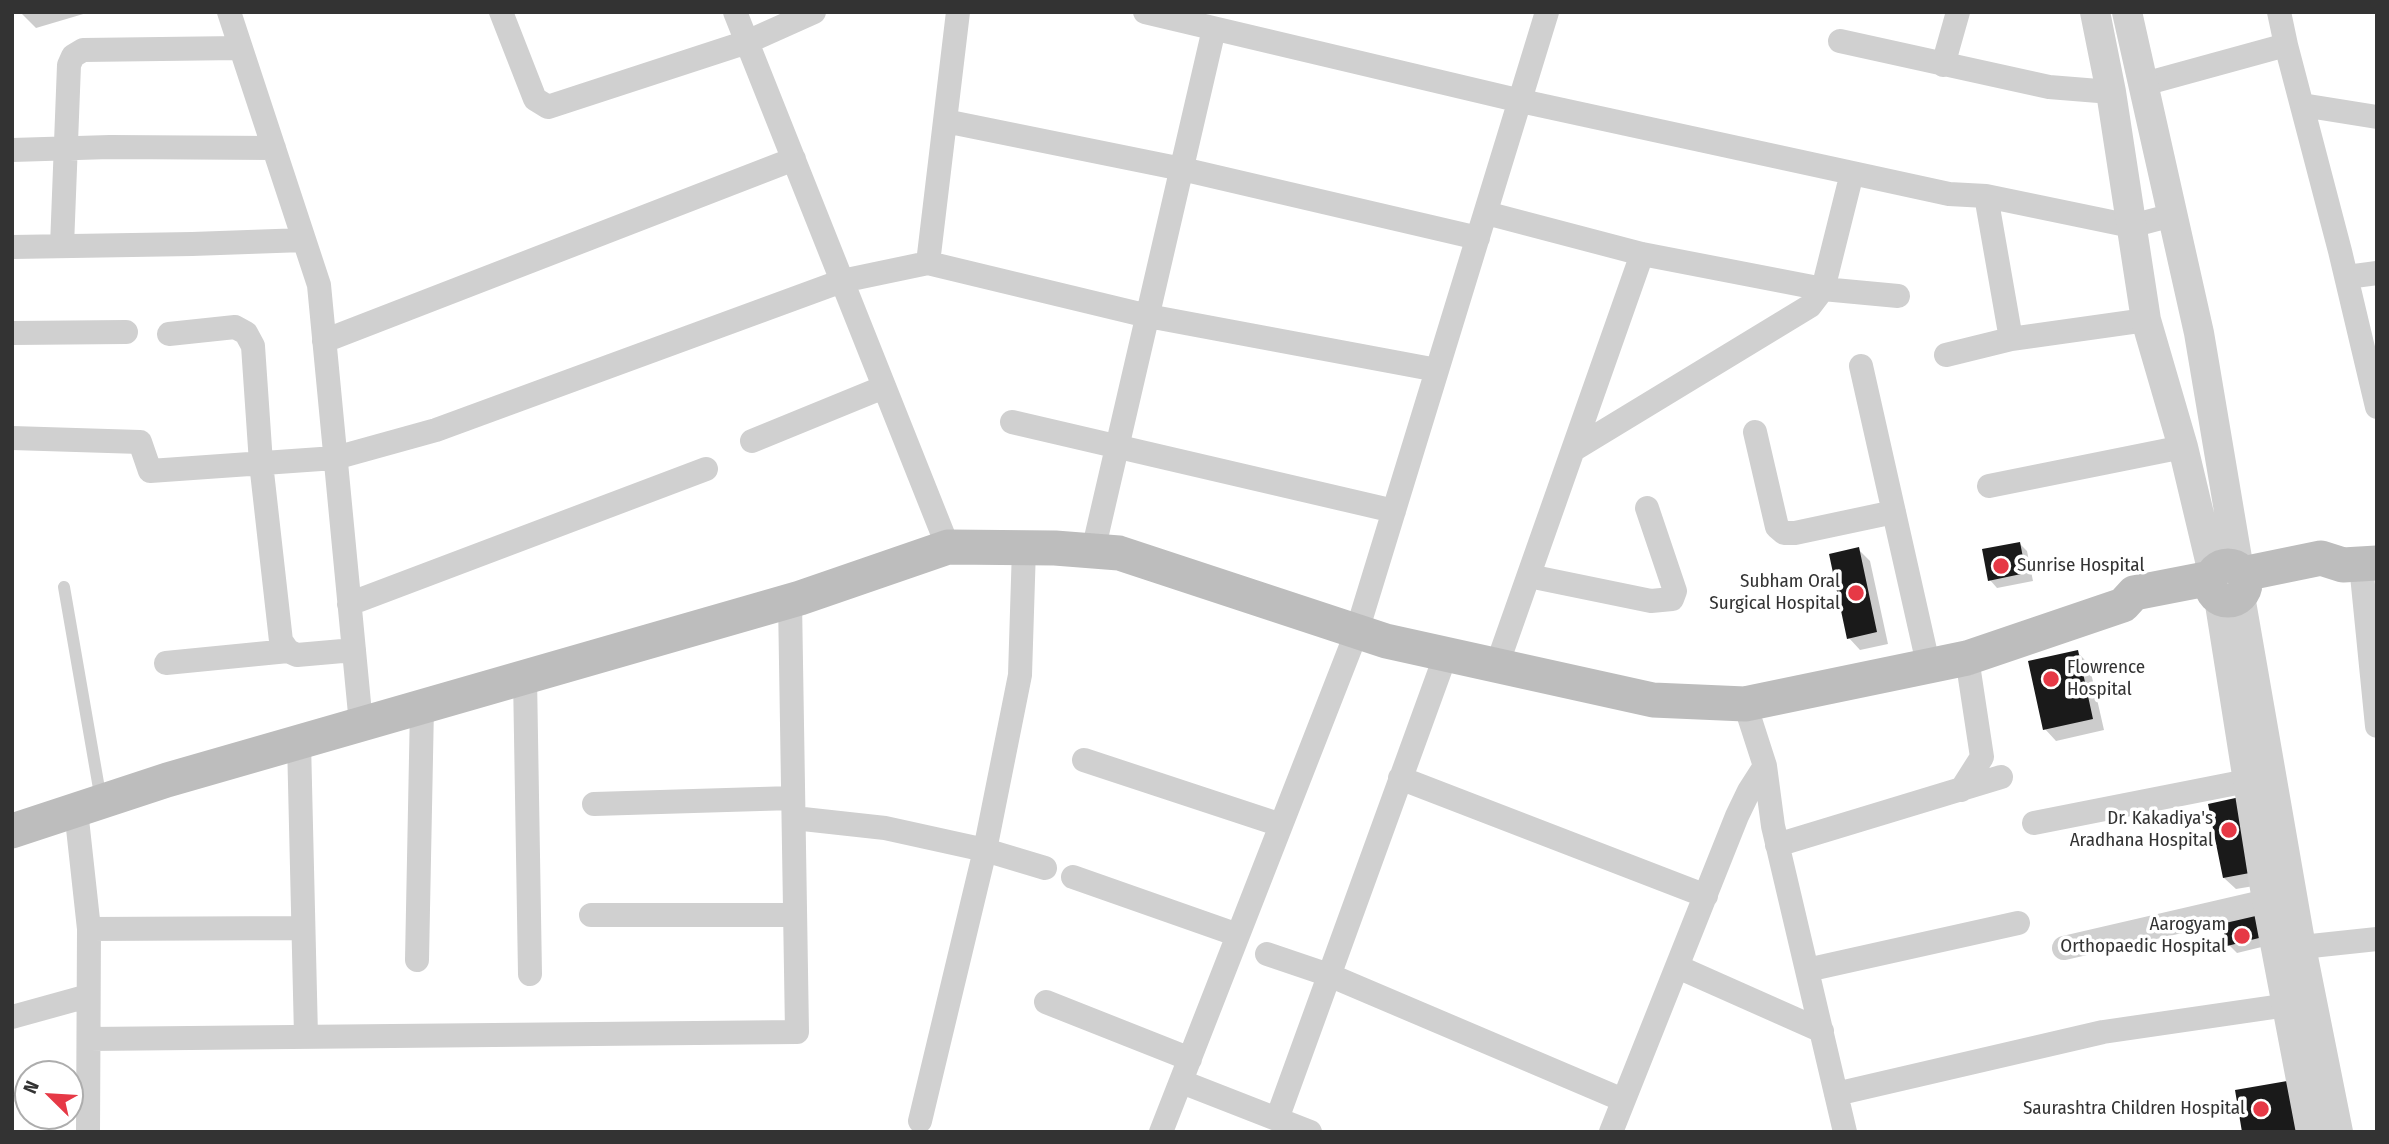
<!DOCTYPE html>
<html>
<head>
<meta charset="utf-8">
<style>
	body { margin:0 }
	#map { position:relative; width:2389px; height:1144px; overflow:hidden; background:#fff; font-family:"Fira Sans Condensed",sans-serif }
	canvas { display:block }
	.frame { position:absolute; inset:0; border:14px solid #333; pointer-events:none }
	.north { position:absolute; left:14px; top:1060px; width:70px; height:70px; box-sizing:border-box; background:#fff; border:2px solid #adadad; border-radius:50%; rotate:294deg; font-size:19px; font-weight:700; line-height:28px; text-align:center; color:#333 }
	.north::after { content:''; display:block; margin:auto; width:24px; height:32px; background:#e63946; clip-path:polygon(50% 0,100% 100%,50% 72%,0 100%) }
</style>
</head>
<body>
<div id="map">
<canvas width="2389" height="1144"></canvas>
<div class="frame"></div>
<div class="north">N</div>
</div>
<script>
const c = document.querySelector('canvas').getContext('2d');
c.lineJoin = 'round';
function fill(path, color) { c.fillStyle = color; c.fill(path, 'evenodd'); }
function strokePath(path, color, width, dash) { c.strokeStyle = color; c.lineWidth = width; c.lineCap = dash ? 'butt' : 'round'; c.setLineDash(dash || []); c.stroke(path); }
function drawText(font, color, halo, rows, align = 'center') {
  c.font = font + ' "Fira Sans Condensed",sans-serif'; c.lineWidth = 7; c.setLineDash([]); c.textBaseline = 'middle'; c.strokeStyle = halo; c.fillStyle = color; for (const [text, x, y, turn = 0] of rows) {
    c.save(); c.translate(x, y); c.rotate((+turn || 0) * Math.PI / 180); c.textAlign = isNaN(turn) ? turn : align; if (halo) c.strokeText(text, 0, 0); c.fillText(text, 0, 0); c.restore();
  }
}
const shadow = new Path2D(`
	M20,12H90L36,28Z
	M2020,544L2027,551L2033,581L1997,588L1990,580Z
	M1858,549L1870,561L1888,644L1860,650L1849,638Z
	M2077,652L2089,664L2104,730L2056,741L2045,729Z
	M2239,799L2266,884L2236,889L2224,878Z
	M2223,921L2274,944L2237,953L2229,945Z`);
const building = new Path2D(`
	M2020,542L2026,573L1988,581L1982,549Z
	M1859,547L1877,632L1847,639L1829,554Z
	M2078,650L2093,719L2043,730L2028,661Z
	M2240,797L2255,872L2223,878L2208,804Z
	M2261,910L2267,936L2227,946L2221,920Z
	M2293,1080L2301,1132H2242L2235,1090Z`);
const service = new Path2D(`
	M64,587L101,800`);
const minor = new Path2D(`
	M229,12L319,285L361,724
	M501,12L535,99L548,107L747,42L814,12
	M735,12L948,547
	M1145,12L1521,101L1949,194L1986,196L2131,226L2173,215
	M2279,12L2286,45
	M1840,41L2049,87L2111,92
	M1943,65L1958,12
	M2144,84L2286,45L2340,251L2377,407
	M2302,105L2377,117
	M945,121L1182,169L1478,238
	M12,150L110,147L274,148
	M1986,196L2011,339L2146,320
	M1486,213L1642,254L1823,289L1898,296
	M62,246L69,65L73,56L83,50L239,48
	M12,247L192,244L304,240
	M928,263L1148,316L1437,370
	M2347,277L2377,273
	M12,333L126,332
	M169,334L235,327L246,333L253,346L261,463L281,641L288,651L297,655L354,650
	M324,341L794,159
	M1946,355L2011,339
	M1861,366L1929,668
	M1012,422L1394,511
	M1755,432L1777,527L1784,533H1795L1894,512
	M12,438L140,442L150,471L335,458L436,430L842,281L928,263L958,12
	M752,441L884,387
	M1573,450L1810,306L1823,289L1852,173
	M1989,486L2183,447
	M1093,551L1214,29
	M2361,565L2377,726
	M1529,576L1651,601L1672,599L1675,591L1647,508
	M349,604L706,469
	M166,663L288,651
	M1497,665L1642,254
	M525,677L530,974
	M1745,704L1765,766L1773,826L1845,1132
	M299,742L306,1036
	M1084,760L1281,825
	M1400,778L1706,896
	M1961,790L1982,757L1967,658
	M594,804L793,798
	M76,810L89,929L88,1132
	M794,818L885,828L985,850L1020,675L1024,548
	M2034,823L2247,781
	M1777,845L2001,777
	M1073,877L1238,935
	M591,915H795
	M89,929L303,928
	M2064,948L2267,901
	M2283,949L2377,939
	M1267,954L1329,975L1623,1100
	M417,960L422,707
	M1678,967L1822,1031
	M1807,970L2018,923
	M1046,1002L1190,1059
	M12,1017L88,996
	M89,1039L797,1032L790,601
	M1182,1082L1310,1132
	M1836,1094L2103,1032L2288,1005
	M1277,1119L1446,654
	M920,1121L985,850L1045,868
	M1161,1132L1357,631L1547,12
	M1611,1132L1737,816L1749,791L1765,766`);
const tertiary = new Path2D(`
	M2095,12L2111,92L2146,320L2183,447L2213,573
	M2127,12L2199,333L2239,570
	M2240,596L2301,947L2338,1132
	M2219,598L2267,901L2311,1132`);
const secondary = new Path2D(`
	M2211 583a17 17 0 1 1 34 0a17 17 0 1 1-34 0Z
	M2243,574L2321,558L2343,565L2377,563
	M12,831L167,780L800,598L948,547L1055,548L1119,553L1386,641L1653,700L1745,704L1967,658L2123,605L2134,593L2211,578`);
const markers = [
	[2001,566,9,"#e63946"],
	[1856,593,9,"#e63946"],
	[2051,679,9,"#e63946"],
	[2229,830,9,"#e63946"],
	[2242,936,9,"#e63946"],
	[2261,1109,9,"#e63946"]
];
const poiNames = [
	["Sunrise Hospital",2017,566,"left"],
	["Subham Oral",1840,582],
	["Surgical Hospital",1840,604],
	["Flowrence",2067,668,"left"],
	["Hospital",2067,690,"left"],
	["Dr. Kakadiya's",2213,819],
	["Aradhana Hospital",2213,841],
	["Aarogyam",2226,925],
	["Orthopaedic Hospital",2226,947],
	["Saurashtra Children Hospital",2245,1109]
];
fill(shadow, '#0003');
fill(building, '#1a1a1a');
strokePath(service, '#d0d0d0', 12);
strokePath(minor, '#d0d0d0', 24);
strokePath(tertiary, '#d0d0d0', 30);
strokePath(secondary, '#bdbdbd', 35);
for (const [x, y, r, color] of markers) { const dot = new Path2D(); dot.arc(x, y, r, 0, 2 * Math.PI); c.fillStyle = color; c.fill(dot); strokePath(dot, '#fff', 2.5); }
drawText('19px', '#333', '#fff', poiNames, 'right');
</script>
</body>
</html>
